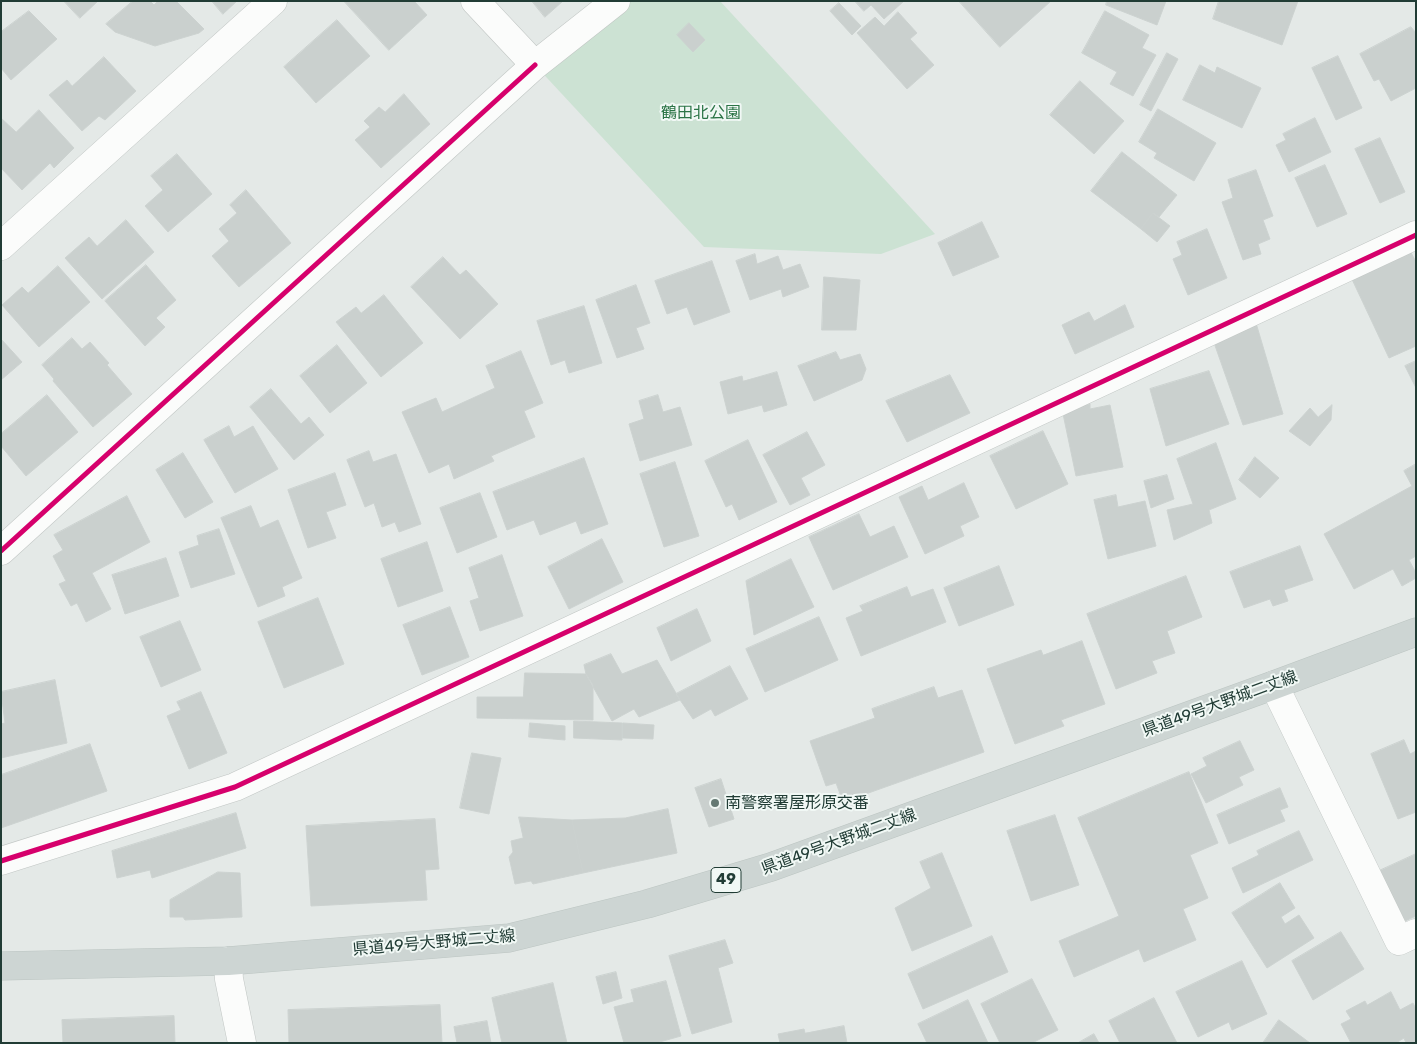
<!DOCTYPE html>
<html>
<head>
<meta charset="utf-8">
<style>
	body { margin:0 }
	#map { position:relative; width:1417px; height:1044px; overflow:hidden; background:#e4e9e7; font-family:Rubik,sans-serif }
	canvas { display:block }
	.frame { position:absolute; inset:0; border:2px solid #213c35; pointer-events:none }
</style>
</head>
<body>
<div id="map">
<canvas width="1417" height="1044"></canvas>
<div class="frame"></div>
</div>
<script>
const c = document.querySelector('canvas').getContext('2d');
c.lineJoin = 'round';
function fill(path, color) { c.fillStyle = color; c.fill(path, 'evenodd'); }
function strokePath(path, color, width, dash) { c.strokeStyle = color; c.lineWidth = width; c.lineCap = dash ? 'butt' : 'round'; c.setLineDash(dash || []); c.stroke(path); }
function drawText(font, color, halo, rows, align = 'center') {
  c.font = font + ' Rubik,"Noto Sans JP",sans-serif'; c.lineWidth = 4; c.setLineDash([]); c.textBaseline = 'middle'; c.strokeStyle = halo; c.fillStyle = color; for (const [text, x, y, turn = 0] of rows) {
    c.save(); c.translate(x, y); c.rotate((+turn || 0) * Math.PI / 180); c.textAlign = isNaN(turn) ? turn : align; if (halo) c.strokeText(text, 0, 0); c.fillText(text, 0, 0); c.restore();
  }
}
const green = new Path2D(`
	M616,1H720L935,234L881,254L704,247L535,65Z`);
const building = new Path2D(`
	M64,1H98L80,18Z
	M133,1H150L154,5L158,1H176L204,29L199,33L155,46L115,32L106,24Z
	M212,1H237L223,14Z
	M344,1H414L427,15L389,50Z
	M532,1H563L545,17Z
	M855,1H904L884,19L871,5L864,11Z
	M959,1H1051L1000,47Z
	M1107,1H1166L1157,25L1106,5Z
	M1219,1H1298L1282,45L1213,19Z
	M839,3L861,26L852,35L830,11Z
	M29,11L57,39L11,80L1,68V32Z
	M1105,11L1149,35L1142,48L1156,55L1133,96L1110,84L1117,72L1082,53Z
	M898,12L917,33L910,39L934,65L907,89L857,33L875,17L884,26Z
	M337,20L370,56L316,103L284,67Z
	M689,23L705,40L693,52L677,35Z
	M1411,27L1416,33V88L1391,101L1379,79L1374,81L1360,54Z
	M1167,53L1178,59L1151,111L1140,105Z
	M1338,56L1362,108L1336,120L1312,68Z
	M104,57L136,91L105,120L99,116L82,131L49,95L67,80L72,86Z
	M1200,65L1215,73L1217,67L1261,88L1242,128L1183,100Z
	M1080,81L1124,121L1094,154L1050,115Z
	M404,94L430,124L381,168L355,140L370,127L364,121L379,107L385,112Z
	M1158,109L1216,143L1194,181L1154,158L1157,153L1139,142Z
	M39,110L74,148L54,168L50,163L22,190L1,168V118L16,132Z
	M1315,118L1331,152L1289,172L1276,145L1286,140L1283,134Z
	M1380,138L1405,192L1380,203L1355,149Z
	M1122,152L1177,195L1159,217L1153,213L1141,229L1091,191Z
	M177,154L212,194L168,232L145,206L163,190L151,176Z
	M1325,165L1347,214L1317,227L1295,178Z
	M1256,170L1273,216L1263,220L1270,239L1258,244L1261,254L1243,260L1222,202L1233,198L1228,180Z
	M246,190L291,243L239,287L212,256L229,241L219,229L237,213L230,205Z
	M1153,213L1170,226L1157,242L1141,229Z
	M126,220L154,252L102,299L65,258L89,237L97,246Z
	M982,222L999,257L953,276L938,243Z
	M1207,229L1227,278L1188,295L1173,259L1182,255L1177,242Z
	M1408,247L1416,262V346L1389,358L1350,275Z
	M755,254L757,264L778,256L783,270L800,264L809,287L783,297L781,289L750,300L736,261Z
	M443,257L460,275L466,270L498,304L460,339L411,287Z
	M712,261L730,312L694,325L687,307L667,314L655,281Z
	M146,265L176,300L156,318L165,327L145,346L105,301Z
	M58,266L90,302L39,347L2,305L22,287L28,293Z
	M824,277L860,280L856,330H822Z
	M636,285L650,323L636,328L644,349L617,358L596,300Z
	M384,295L423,343L381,377L336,322L356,307L361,313Z
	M1125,305L1134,327L1075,354L1062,325L1089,312L1094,321Z
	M584,306L602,363L569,373L565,360L551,365L537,321Z
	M1256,323L1283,414L1243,425L1212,337Z
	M72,338L82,349L90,342L109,363L107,365L132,394L93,427L53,381L54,379L42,365Z
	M1,339L22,362L1,380Z
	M337,345L367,383L330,413L300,376Z
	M521,351L543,403L524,411L535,437L491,456L494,461L454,479L449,464L429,473L402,412L436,398L442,412L495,388L486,366Z
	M836,352L840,360L860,354L866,369L862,380L814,401L798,366Z
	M1416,361V388L1405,366Z
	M1209,371L1229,424L1166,446L1150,389Z
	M777,372L787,405L764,412L762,405L728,414L720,382L742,376L743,381Z
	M950,375L970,413L907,442L886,401Z
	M271,389L301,424L309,417L324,435L294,460L250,407Z
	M47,395L78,432L26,476L1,446V434Z
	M658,395L663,412L680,407L692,445L640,461L629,424L644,419L639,401Z
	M1090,404V409L1110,405L1123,467L1076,476L1062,409Z
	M1332,405L1331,420L1310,446L1289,431L1310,408L1318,417Z
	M229,426L234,437L253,426L278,469L235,493L204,440Z
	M1043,431L1068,484L1016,509L990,456Z
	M807,432L825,465L801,478L810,495L790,505L763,455Z
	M748,440L777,502L739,520L732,504L726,507L705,461Z
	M1216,443L1236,499L1209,510L1212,523L1174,540L1167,510L1193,504L1177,459Z
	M369,451L373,462L396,454L421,524L399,532L395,522L382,527L374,503L365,507L347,460Z
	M183,453L213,502L185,518L156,470Z
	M1255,457L1279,478L1260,498L1239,480Z
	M584,458L608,524L581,534L576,521L540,535L534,520L507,530L493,492Z
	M675,462L699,536L664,547L640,474Z
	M1416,464V556L1409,560L1416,573V578L1402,586L1393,569L1354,589L1324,534L1412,486L1404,471Z
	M335,473L346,505L326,512L336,538L308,548L288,490Z
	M1167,475L1174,499L1151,508L1144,481Z
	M964,483L979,517L960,526L964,536L925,554L899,497L922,486L928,500Z
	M480,493L497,537L457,553L440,508Z
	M1116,495L1118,507L1145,501L1156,546L1108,559L1094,500Z
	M127,496L150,542L92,573L111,609L86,622L77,603L71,606L59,584L66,581L53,556L63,550L54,535Z
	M251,506L260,528L278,520L302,578L282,587L285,596L258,607L221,518Z
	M859,514L870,537L894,526L908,557L833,590L809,537Z
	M219,529L235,574L191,588L179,552L199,545L197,536Z
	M602,539L623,582L569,609L548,567Z
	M427,542L443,591L398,607L381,559Z
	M1300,546L1313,580L1284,590L1288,601L1273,606L1270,599L1244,608L1230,572Z
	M502,555L523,616L480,631L470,601L479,598L469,568Z
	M166,558L179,596L125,614L112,575Z
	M791,559L814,607L754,635L746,581Z
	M999,566L1014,605L959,626L944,588Z
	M1186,576L1202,617L1167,631L1175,653L1152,661L1157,673L1116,689L1087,614Z
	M907,587L911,597L933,589L946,622L861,656L846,618L863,611L860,606Z
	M318,598L344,664L284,688L258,622Z
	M450,607L469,657L422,675L403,625Z
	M697,609L711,641L671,661L657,628Z
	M819,617L838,660L765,692L746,649Z
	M180,621L201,670L161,687L140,637Z
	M1082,641L1105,704L1061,720L1064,726L1015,744L987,669L1041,650L1043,655Z
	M611,654L622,674L657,660L680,700L639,717L634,709L612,721L586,674L584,665Z
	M730,666L748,699L715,716L711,709L693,719L676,694Z
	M525,673L586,674L593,685V720L477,718V697H523Z
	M55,680L67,743L1,758V724L5,723L1,692Z
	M934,687L938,698L962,690L984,752L843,802L836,783L826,786L810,741L875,718L872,709Z
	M201,692L227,753L189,769L167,716L181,710L177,702Z
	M574,721L622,723V740L574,738Z
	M530,723L565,726V740L529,737Z
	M623,723L654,725L653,739L623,738Z
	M1404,740L1410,754L1416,751V812L1398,819L1371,754Z
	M1240,741L1254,770L1239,777L1243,785L1206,803L1191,774L1207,766L1203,758Z
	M90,744L107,791L1,828V775Z
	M472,753L501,758L489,814L460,808Z
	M1189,772L1218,843L1190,855L1208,898L1183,909L1196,940L1144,962L1139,949L1074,977L1059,941L1119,916L1078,818Z
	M721,779L734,819L709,827L695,788Z
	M1280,788L1288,807L1280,810L1285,821L1229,844L1217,815Z
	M668,809L677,853L583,873L572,820L625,818Z
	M236,813L246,848L152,878L150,870L117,878L112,851Z
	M1055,815L1079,885L1031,901L1007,831Z
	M519,817L572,820L583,873L533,884L531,881L515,884L509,857L513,852L511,841L523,838Z
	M435,819L439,869L425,870L427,900L311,906L306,826Z
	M1299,831L1313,860L1243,893L1232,868L1259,855L1257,851Z
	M942,853L972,926L912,951L895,908L931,888L920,862Z
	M1416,854V916L1403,922L1379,871Z
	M218,872L240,873L242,917L185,920L183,917H170V900Z
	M1280,883L1295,908L1281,917L1285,924L1299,915L1314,938L1267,968L1232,913Z
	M1341,932L1364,969L1313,1000L1292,961Z
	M992,936L1008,972L923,1009L908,974Z
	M725,940L733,963L718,968L732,1022L692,1034L669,956Z
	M1242,961L1267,1014L1232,1030L1229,1022L1198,1037L1176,992Z
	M616,972L622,998L603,1004L596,977Z
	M1032,979L1058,1030L1032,1043H1000L981,1004Z
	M666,981L681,1036L656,1043H624L614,1007L634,1002L631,990Z
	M553,983L567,1043H502L492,998Z
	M1391,992L1400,1010L1413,1003L1416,1009V1043H1406L1404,1038L1396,1043H1351L1341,1024L1351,1019L1346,1011L1365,1001L1367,1005Z
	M1154,998L1177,1043H1120L1109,1021Z
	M968,1000L988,1043H927L918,1024Z
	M440,1005L442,1043H289L288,1010Z
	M174,1016L175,1043H63L62,1020Z
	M1279,1020L1310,1043H1263Z
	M487,1021L491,1043H457L454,1027Z
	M844,1026L847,1043H780L778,1034L804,1029L805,1033Z
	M1094,1034L1099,1043H1078Z`);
const minor = new Path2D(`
	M475,1L535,65L616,1
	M1,246L273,1
	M1,551L535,65
	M1274,685L1399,941L1416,933
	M1,861L235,787L1416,235
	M228,961L229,979L242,1043`);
const primary = new Path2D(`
	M1,966L228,961L509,938L647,904L771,867L1274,685L1416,632`);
const cycleway = new Path2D(`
	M1,551L535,65
	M1,861L235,787L1416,235`);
const markers = [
	[715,803,5,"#657973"]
];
const shields = [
	[726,880,30]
];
const shieldNames = [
	["49",726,880]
];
const parkNames = [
	["鶴田北公園",701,113]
];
const streetNames = [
	["県道49号大野城二丈線",1220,704,-20],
	["県道49号大野城二丈線",839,842,-20],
	["県道49号大野城二丈線",434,943,-5]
];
const poiNames = [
	["南警察署屋形原交番",725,803]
];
fill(green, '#cce2d3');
fill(building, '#cad0ce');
strokePath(building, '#ccd2d0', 1);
strokePath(minor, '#c1c6c4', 29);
strokePath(primary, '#bcc5c2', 29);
strokePath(minor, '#fbfcfb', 28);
strokePath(primary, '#cdd5d3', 28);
strokePath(cycleway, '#d6006c', 5);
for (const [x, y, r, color] of markers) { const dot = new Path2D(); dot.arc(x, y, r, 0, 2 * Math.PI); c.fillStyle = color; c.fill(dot); strokePath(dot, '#f1f8f5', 2); }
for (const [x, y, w] of shields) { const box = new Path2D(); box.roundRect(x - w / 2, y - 12.5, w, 25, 4); c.fillStyle = '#f1f8f5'; c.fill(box); strokePath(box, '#213c35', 1); }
drawText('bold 15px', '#213c35', null, shieldNames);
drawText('16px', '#2b7446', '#f1f8f5', parkNames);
drawText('16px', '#213c35', '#f1f8f5', streetNames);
drawText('16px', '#213c35', '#f1f8f5', poiNames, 'left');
</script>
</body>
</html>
